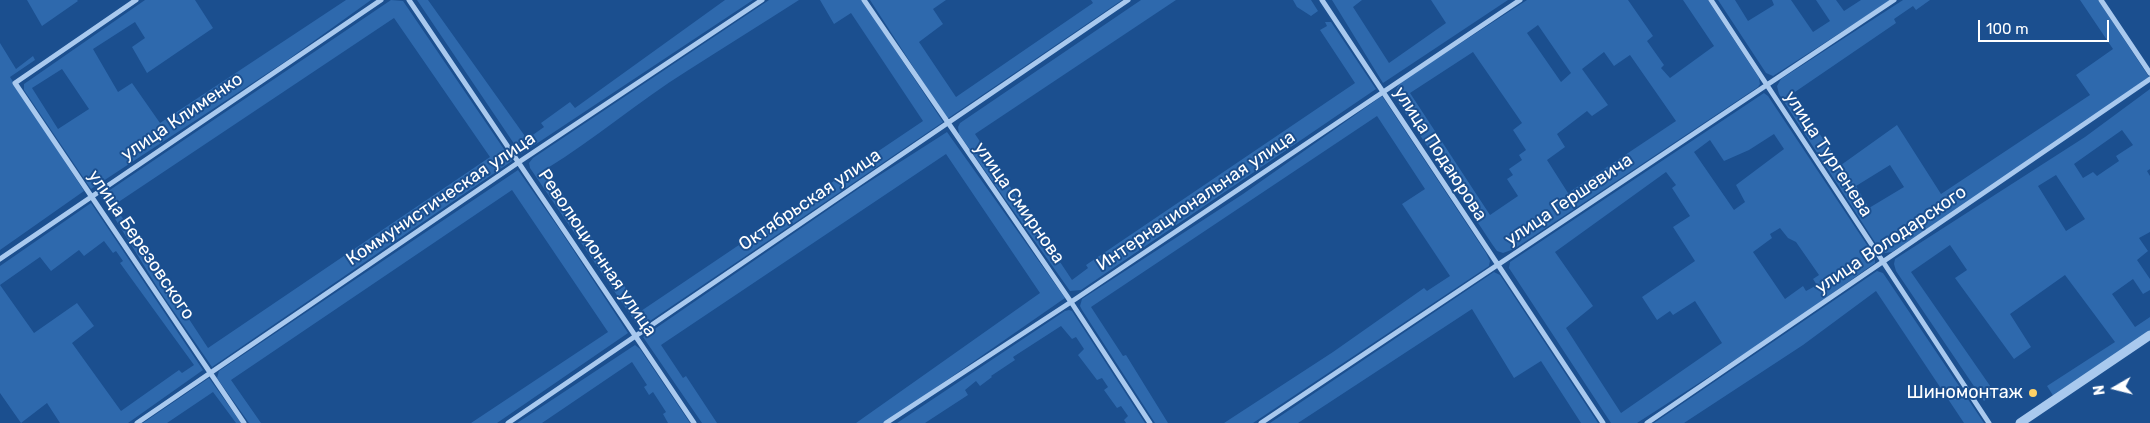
<!DOCTYPE html>
<html>
<head>
<meta charset="utf-8">
<style>
	body { margin:0 }
	#map { position:relative; width:2150px; height:423px; overflow:hidden; background:#1b4f8f; font-family:Rubik,sans-serif }
	canvas { display:block }
	.north { position:absolute; left:2090px; top:363px; width:50px; height:50px; -webkit-text-stroke:4px #1b4f8f; paint-order:stroke; rotate:262deg; font-size:14px; font-weight:700; line-height:20px; text-align:center; color:#fff }
	.north::after { content:''; display:block; margin:auto; width:18px; height:22px; background:#fff; clip-path:polygon(50% 0,100% 100%,50% 72%,0 100%) }
	.scale { position:absolute; left:1978px; top:20px; width:131px; height:22px; box-sizing:border-box; border:2px solid #fff; border-top:0; padding-left:6px; font-size:15px; line-height:18px; white-space:nowrap; color:#fff; -webkit-text-stroke:4px #1b4f8f; paint-order:stroke }
</style>
</head>
<body>
<div id="map">
<canvas width="2150" height="423"></canvas>
<div class="north">N</div>
<div class="scale">100 m</div>
</div>
<script>
const c = document.querySelector('canvas').getContext('2d');
c.lineJoin = 'round';
function fill(path, color) { c.fillStyle = color; c.fill(path, 'evenodd'); }
function strokePath(path, color, width, dash) { c.strokeStyle = color; c.lineWidth = width; c.lineCap = dash ? 'butt' : 'round'; c.setLineDash(dash || []); c.stroke(path); }
function drawText(font, color, halo, rows, align = 'center') {
  c.font = font + ' Rubik,sans-serif'; c.lineWidth = 4; c.setLineDash([]); c.textBaseline = 'middle'; c.strokeStyle = halo; c.fillStyle = color; for (const [text, x, y, turn = 0] of rows) {
    c.save(); c.translate(x, y); c.rotate((+turn || 0) * Math.PI / 180); c.textAlign = isNaN(turn) ? turn : align; if (halo) c.strokeText(text, 0, 0); c.fillText(text, 0, 0); c.restore();
  }
}
const green = new Path2D(`
	M27,0H77L78,1L42,26Z
	M145,0H195L213,28L147,73L132,47L145,38L135,22L93,49L118,92L132,83L160,123L346,0H371L286,61L91,189L24,90V84ZM62,69L89,109L58,129L32,88Z
	M391,0L403,1L512,161L212,367L159,290L101,196ZM394,18L490,157L208,348L114,205Z
	M417,0H428L527,139L544,127L541,123L570,102L575,108L725,0H753L521,154Z
	M769,0H799C762,24 724,47 687,71C639,101 595,139 546,169L641,311L923,121L851,13L834,24L820,0H862L943,122L644,325L638,326L530,168L529,163L533,158Z
	M870,0H946L933,9L943,24L919,42L956,97L1093,3L1091,0H1122L947,119Z
	M1141,0H1176L975,134L1072,280L1088,268L1086,265L1355,83L1320,30L1327,26L1325,22H1331L1376,89L1081,290L1070,291L959,134L958,127L960,123Z
	M1293,0H1311L1318,11L1311,16L1297,7Z
	M1332,0H1362L1353,7L1389,63L1446,23L1431,0H1508L1383,83Z
	M1527,0H1628L1653,36L1647,41L1664,65L1661,68L1670,78L1714,46L1683,0H1708L1759,78L1760,84L1758,87L1514,249L1503,253L1497,251L1492,244L1398,102C1393,92 1396,87 1404,80ZM1538,25L1571,73L1561,82L1527,33ZM1473,52L1522,123L1513,130L1526,150L1519,155L1522,160L1509,169L1513,175L1507,179L1518,196L1490,215L1410,93ZM1604,52L1614,66L1630,55L1676,121L1568,193L1547,160L1565,147L1557,134L1587,111L1592,116L1608,105L1582,69Z
	M1718,0H1735L1748,21L1774,5L1772,0H1791L1813,32L1830,21L1816,0H1836L1844,11L1861,0H1891L1773,76L1766,73Z
	M1903,0H1930L1916,10L1913,6L1894,19L1896,23L1792,94L1841,165L1897,125L1941,194L2090,95L2076,75L2113,49L2080,0H2098L2149,77L2048,150L1892,252L1885,253L1880,250L1779,94L1777,86L1781,79ZM1890,165L1904,187L1869,208L1856,186Z
	M0,43L16,69L33,56L35,60L10,77L84,191L0,250Z
	M2150,89V169L2147,171L2150,176V232L2139,238L2148,251L2137,260L2150,279V290L2143,294L2133,279L2112,294L2135,327L2150,317V333L2054,397L2047,386L2115,342L2065,275L2010,314L2031,347L2014,359L1955,278L1967,270L1950,245L1911,272L1995,393L1984,401L1896,271L1894,264L1895,259L2085,137ZM2122,130L2133,145L2116,156L2119,161L2097,176L2093,172L2083,178L2074,164ZM2056,175L2085,219L2066,231L2038,186Z
	M1764,93L1768,96L1875,257V263L1778,332L1637,423H1611L1509,268L1510,262ZM1774,134L1784,149L1736,185L1745,202L1734,210L1694,152L1710,140L1724,161L1749,150ZM1666,172L1676,185L1672,188L1690,216L1673,227L1695,261L1642,297L1657,320L1670,311L1673,315L1695,301L1722,343L1621,413L1566,328L1593,306L1555,252ZM1780,228L1788,238L1796,242L1819,275L1813,279L1817,285L1806,291L1803,286L1785,299L1753,252L1772,238L1770,234Z
	M1382,96L1486,253L1490,261L1489,266L1253,423H1224L1333,352L1424,288L1427,291L1450,276L1402,204L1425,189L1377,116L1091,307L1123,356L1126,355L1168,423H1155L1082,310L1080,306L1082,299L1243,194Z
	M947,132L1065,298L885,423H856L1040,293L946,154L661,345L683,378L686,376L717,423H702L643,337L861,187Z
	M518,170L560,230L628,333L497,423H471L608,332L512,190L231,380L261,423H249L217,378L219,371Z
	M91,203L203,370L128,423H60L47,403L21,423L0,393V266ZM104,241L113,253L116,251L123,261L120,263L194,365L182,373L179,370L121,411L72,343L94,326L77,303L34,333L0,285L40,257L51,271L79,250L84,256Z
	M1877,271L1883,273L1984,423H1964L1876,291L1803,345L1684,423H1654Z
	M1494,272L1500,275L1598,423H1581L1541,361L1514,378L1472,309L1298,423H1270Z
	M1069,310L1072,311L1145,423H1126L1124,420L1128,416L1121,406L1117,408L1104,390L1108,387L1102,378L1097,380L1078,355L1084,349L1076,337L1072,339L1061,326L1013,357L1015,360L991,376L992,377L980,386L976,381L965,390L968,395L925,423H897L1065,311Z
	M635,345L640,349L690,423H668L663,414L666,412L653,392L649,395L644,387L647,385L632,362L542,423H517Z
	M209,378L241,423H236L213,392L167,423H143Z`);
const minor = new Path2D(`
	M136,0L15,83L244,423
	M409,0L694,423
	M864,0L1071,302L1150,423
	M1322,0L1603,423
	M1711,0L1989,423
	M2101,0L2150,73
	M0,259L381,0
	M137,423L519,162L762,0
	M508,423L1128,0
	M886,423L1071,302L1520,0
	M1261,423L1894,0
	M1647,423L2150,79`);
const tertiary = new Path2D(`
	M2020,423L2150,335`);
const markers = [
	[2033,393,5,"#ffd166"]
];
const streetNames = [
	["улица Клименко",182,117,-34],
	["улица Подаюрова",1440,154,57],
	["улица Тургенева",1828,154,57],
	["Коммунистическая улица",441,199,-34],
	["Октябрьская улица",810,200,-34],
	["улица Гершевича",1569,200,-34],
	["Интернациональная улица",1196,201,-34],
	["улица Смирнова",1019,203,55],
	["улица Володарского",1891,240,-34],
	["улица Березовского",141,245,56],
	["Революционная улица",597,253,56]
];
const poiNames = [
	["Шиномонтаж",2023,393]
];
fill(green, '#2e69ad');
strokePath(minor, '#a9c9ee', 5);
strokePath(tertiary, '#a9c9ee', 9);
for (const [x, y, r, color] of markers) { const dot = new Path2D(); dot.arc(x, y, r, 0, 2 * Math.PI); c.fillStyle = color; c.fill(dot); strokePath(dot, '#1b4f8f', 2); }
drawText('18px', '#fff', '#1b4f8f', streetNames);
drawText('18px', '#fff', '#1b4f8f', poiNames, 'right');
</script>
</body>
</html>
